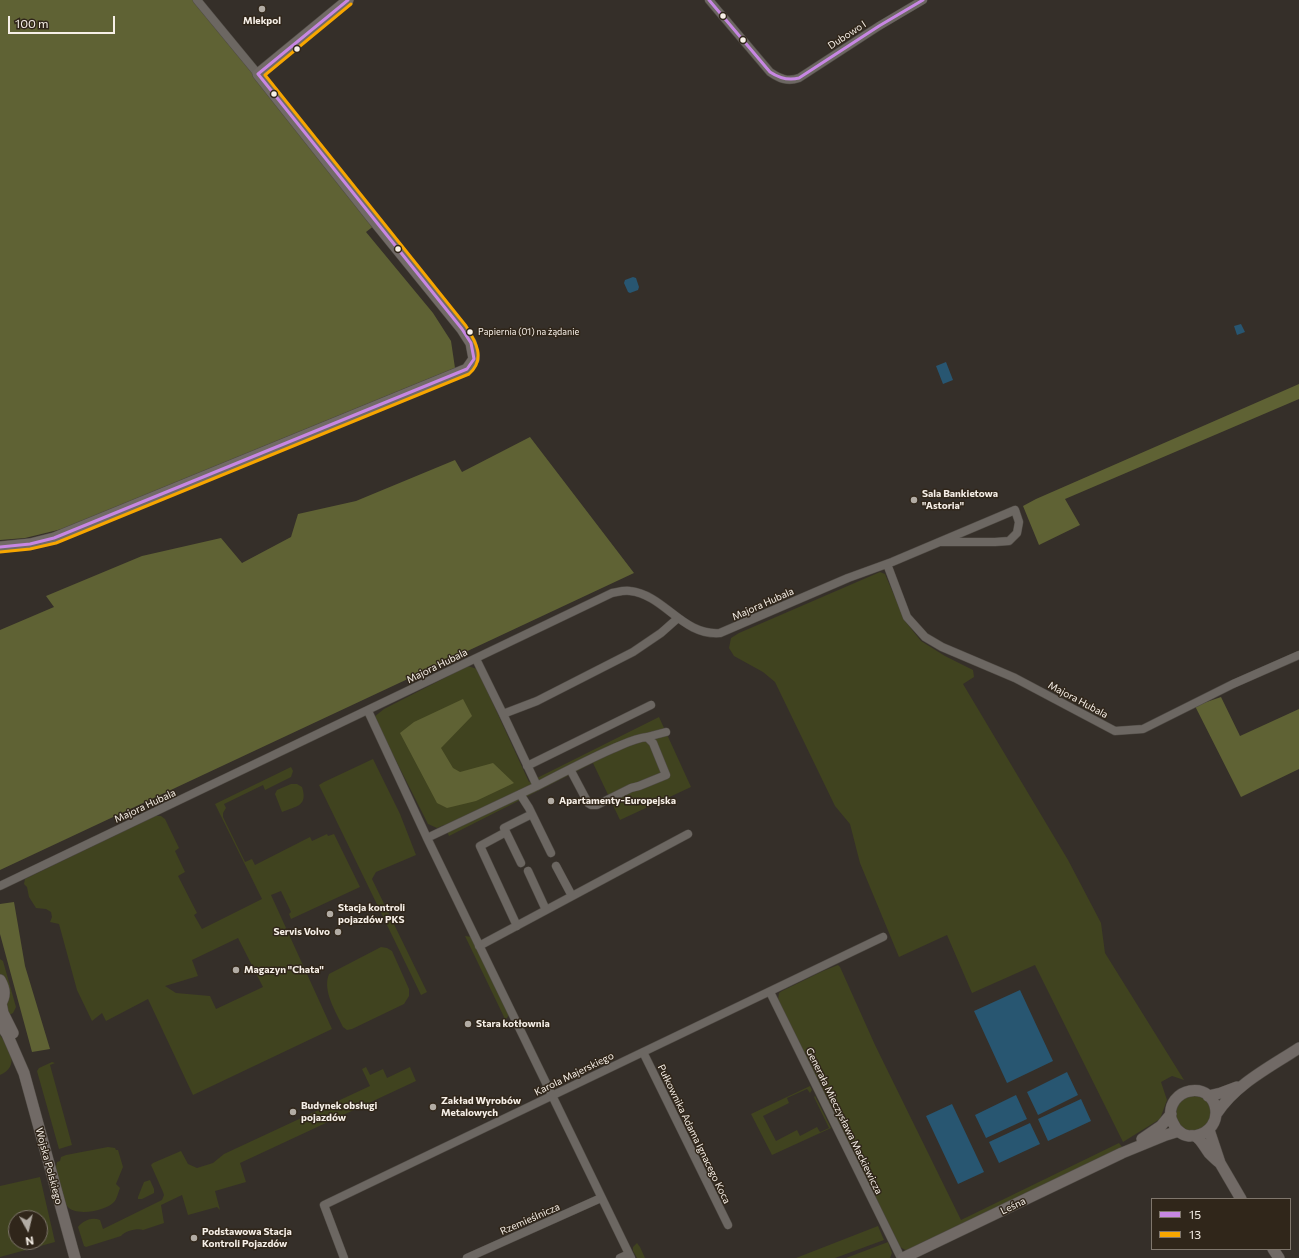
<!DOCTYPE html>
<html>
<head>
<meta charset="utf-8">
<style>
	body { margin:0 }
	#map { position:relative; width:1299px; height:1258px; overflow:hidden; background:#352f29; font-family:Commissioner,sans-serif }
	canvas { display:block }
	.legend { position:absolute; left:1151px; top:1198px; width:140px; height:52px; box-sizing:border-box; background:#30261a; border:1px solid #7f766c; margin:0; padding:5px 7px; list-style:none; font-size:12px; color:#f6efe7 }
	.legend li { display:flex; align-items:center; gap:8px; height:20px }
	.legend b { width:20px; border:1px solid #7f766c }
	.north { position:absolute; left:8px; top:1210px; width:40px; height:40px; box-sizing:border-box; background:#30261a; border:1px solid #7f766c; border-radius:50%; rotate:172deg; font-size:11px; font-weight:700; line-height:16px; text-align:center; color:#f6efe7 }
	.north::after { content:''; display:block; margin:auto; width:14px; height:18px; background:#b2aca4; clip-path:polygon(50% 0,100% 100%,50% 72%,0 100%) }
	.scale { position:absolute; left:8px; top:16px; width:107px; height:18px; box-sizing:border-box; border:2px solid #f6efe7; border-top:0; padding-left:5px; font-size:12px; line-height:14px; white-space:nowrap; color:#f6efe7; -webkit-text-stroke:3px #30261a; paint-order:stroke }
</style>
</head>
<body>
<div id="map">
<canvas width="1299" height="1258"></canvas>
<ul class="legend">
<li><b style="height:5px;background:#c787e3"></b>15</li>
<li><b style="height:5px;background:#f7a600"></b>13</li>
</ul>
<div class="north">N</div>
<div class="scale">100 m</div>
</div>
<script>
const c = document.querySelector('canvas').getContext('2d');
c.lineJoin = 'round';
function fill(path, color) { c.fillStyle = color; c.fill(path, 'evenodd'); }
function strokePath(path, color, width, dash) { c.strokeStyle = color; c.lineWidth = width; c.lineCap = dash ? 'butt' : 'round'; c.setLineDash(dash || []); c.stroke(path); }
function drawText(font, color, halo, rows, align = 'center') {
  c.font = font + ' Commissioner,sans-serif'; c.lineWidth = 3; c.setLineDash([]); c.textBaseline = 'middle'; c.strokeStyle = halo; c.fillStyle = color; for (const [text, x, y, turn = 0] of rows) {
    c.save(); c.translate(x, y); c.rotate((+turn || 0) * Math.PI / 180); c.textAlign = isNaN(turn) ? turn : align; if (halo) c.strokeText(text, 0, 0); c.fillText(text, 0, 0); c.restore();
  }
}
const green = new Path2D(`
	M880,572L885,574L905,621L921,641L945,656L973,670L974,677L963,684L1068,860L1101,923L1105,953L1184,1080L1172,1076L1161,1082L1167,1100L1160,1119L1123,1142L1035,965L972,993L947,935L899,957L860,863L850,824L835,806L775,682L763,672L734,656L729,648L731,638L739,633Z
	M468,666L477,669L529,782L659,717L691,787L620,820L593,763L449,836L444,825L437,828L428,824L374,717L384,709Z
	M373,759L400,814L416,855L376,872L372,879L427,992L421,995L319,785L324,782Z
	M291,767L293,771L291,777L265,790L263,785L224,804L226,808L223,813V817L245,862L252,859L255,865L310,837L312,841L327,834L328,836L334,834L360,887L291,919L289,914L291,912L281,891L271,895L332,1029L193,1095L148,999L106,1021L102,1013L92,1021L77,990L59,924L50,922L52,917L51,912L46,909L36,908L29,897L27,887L24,884L25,879L155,816H161L165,819L179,848L175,851L185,872L178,876L197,913L194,915L202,929L262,899L215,804ZM238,938L263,987L216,1009L210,996L176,993L165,986L198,976L192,960Z
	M291,784H297L302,787C308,806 297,806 282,812L275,794L277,790Z
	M465,936L472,937L509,1014L507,1018L505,1019Z
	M381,947L387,948L392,951L409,989V996L404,1004L352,1029L347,1030L343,1027C336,1012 322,991 329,974Z
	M0,959L3,961L16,1007L13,1013L7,1016C5,1006 9,987 5,979C5,979 0,975 0,974Z
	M838,965L840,967L875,1045L961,1220L1119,1143L1123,1148L907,1251L900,1247L778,1000L779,993L782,991L823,971Z
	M0,1035C9,1048 21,1066 0,1075Z
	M52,1062L55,1063L50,1065L72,1145L59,1149L37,1071L39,1068Z
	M366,1067L370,1075L383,1069L387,1078L410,1067L416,1081L240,1163L246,1182L215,1191L220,1210L217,1207L188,1215L182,1195L161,1205L164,1223L143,1230C138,1228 125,1231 121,1236L86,1247L84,1246L78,1227C84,1220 92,1217 100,1220L103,1229L162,1200L164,1195L163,1192L151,1165L153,1163L181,1151L188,1164L197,1168L213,1163L224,1154L370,1086L362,1069Z
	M810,1086L812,1090L810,1093L807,1089L787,1098L789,1103L763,1116L776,1141L797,1130L800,1136L817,1127L820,1132L829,1128L814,1097L815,1096L831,1128L772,1155L751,1114Z
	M1175 1113a18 18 0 1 1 36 0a18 18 0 1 1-36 0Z
	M108,1147L115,1148L116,1150H118L123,1167L116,1184L120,1188C118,1193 117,1199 114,1202C106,1211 75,1217 67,1206C61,1197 59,1178 56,1167L57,1162L60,1161L61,1157L66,1155Z
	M40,1177L55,1242L0,1257V1186ZM16,1218H40V1242H16Z
	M150,1180L154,1189V1193L142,1199H138V1197L144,1182Z
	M878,1226L884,1240L835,1258H796Z
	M888,1242L892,1253L890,1258H846Z
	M637,1243L640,1247L645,1258H637L633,1251V1247Z`);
const forest = new Path2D(`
	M0,0H194L375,225L366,232L433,313L451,341L455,368L62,529L25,538L0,540Z
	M1299,384V399L1065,499L1080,525L1039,545L1023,506L1036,499Z
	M530,437L634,573L0,870V630L54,607L46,596L142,556L221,538L242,563L291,537L298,514L356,501L455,460L462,472Z
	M1221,697L1240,736L1299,709V769L1241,797L1195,706Z
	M463,699L472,716L441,748L453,768L460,772L493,763L514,783L476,801L447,808L437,803L400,733L414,722Z
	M14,902L25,966L50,1049L32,1052L0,934V904Z`);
const water = new Path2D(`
	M633,277L636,278L639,287L638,290L630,293L628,292L624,283L625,280Z
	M1241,324L1245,332L1237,335L1234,326Z
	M946,362L953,380L943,384L936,366Z
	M1020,990L1053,1061L1007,1083L974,1011Z
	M1067,1072L1078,1095L1038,1115L1027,1092Z
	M1016,1095L1027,1119L986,1138L975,1115Z
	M1081,1099L1091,1121L1048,1141L1038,1119Z
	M952,1104L984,1172L958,1184L926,1116Z
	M1030,1123L1040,1144L999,1163L989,1142Z`);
const street = new Path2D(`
	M197,0L258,74
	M709,0L770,72C780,79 788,82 799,78L879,26L923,0
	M887,564L907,617L925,637L942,647L1015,678L1115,731L1143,729L1233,684L1299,655
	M476,659L503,714
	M368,711L428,840L631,1258
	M647,737L666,732
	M527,766L651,705
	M570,769L588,803L591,805H597L631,788L639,786L666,775L653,743L647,737C635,738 624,744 612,749C587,760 562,773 537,786L503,714L537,701L633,652L661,633L678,618
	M520,794L529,808L551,853
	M506,832L480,846L517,926
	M427,838L537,786
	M521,863L504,828L532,814
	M556,866L572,896
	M528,871L546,910
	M0,886L612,593C618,592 624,590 630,591C665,595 682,636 720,633L848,578L892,562L1015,510L1019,522L1017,533L1009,541L995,542H942
	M479,946L688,834
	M770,992L901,1258
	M643,1052L728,1225
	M344,1258L324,1205L883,937
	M467,1258L601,1198
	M620,1258L629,1254`);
const secondary = new Path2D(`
	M0,547L30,544L54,538L467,369L474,359L471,343L462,329L372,218L258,74L348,0
	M0,980C5,989 6,996 0,1005
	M1,1003L3,1013L13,1033
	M0,1024L7,1034L24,1073L75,1258
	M1208,1096L1221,1093L1237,1087
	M1217,1113C1236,1084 1270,1067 1299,1048
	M1209,1130L1220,1163L1241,1199
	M1195,1136C1227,1130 1220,1086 1190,1091C1184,1092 1179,1095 1175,1100C1170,1107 1169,1116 1173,1123C1176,1130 1182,1135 1189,1136C1191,1136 1194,1135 1195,1136C1201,1139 1205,1148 1209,1153C1212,1156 1216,1160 1220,1163
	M1142,1139L1161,1126L1171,1114
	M1273,1249L1279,1258
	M903,1258L1122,1153L1166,1135L1179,1131`);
const bus1 = new Path2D(`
	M709,0L770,72C779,78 788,81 799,78L879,26L923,0
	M0,547L30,544L54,538L467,369L474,359L471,343L462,329L258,74L348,0`);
const bus2 = new Path2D(`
	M0,552L30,549L56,543L469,374C486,359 476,342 466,326L265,75L351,4`);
const markers = [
	[262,9,4,"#b2aca4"],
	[723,16,3.5,"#f6efe7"],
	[743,40,3.5,"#f6efe7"],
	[297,49,3.5,"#f6efe7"],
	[274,94,3.5,"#f6efe7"],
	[398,249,3.5,"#f6efe7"],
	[470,332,3.5,"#f6efe7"],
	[914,500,4,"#b2aca4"],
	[551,801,4,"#b2aca4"],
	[330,914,4,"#b2aca4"],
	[338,932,4,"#b2aca4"],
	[236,970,4,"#b2aca4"],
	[468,1024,4,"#b2aca4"],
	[433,1107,4,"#b2aca4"],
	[293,1112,4,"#b2aca4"],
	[194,1238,4,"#b2aca4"]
];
const busNames = [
	["Papiernia (01) na żądanie",478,332]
];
const poiNames = [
	["Mlekpol",262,21,"center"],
	["Sala Bankietowa",922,494],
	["\"Astoria\"",922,506],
	["Apartamenty-Europejska",559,801],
	["Stacja kontroli",338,908],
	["pojazdów PKS",338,920],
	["Servis Volvo",330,932,"right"],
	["Magazyn \"Chata\"",244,970],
	["Stara kotłownia",476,1024],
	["Zakład Wyrobów",441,1101],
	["Metalowych",441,1113],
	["Budynek obsługi",301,1106],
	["pojazdów",301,1118],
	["Podstawowa Stacja",202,1232],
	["Kontroli Pojazdów",202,1244]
];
const streetNames = [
	["Dubowo I",847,35,-33],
	["Majora Hubala",763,604,-24],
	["Majora Hubala",437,666,-26],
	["Majora Hubala",1078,700,28],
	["Majora Hubala",145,806,-25],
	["Karola Majerskiego",574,1074,-26],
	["Generała Mieczysława Mackiewicza",844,1121,64],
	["Pułkownika Adama Ignacego Koca",694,1134,64],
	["Wojska Polskiego",49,1166,75],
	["Leśna",1013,1206,-26],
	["Rzemieślnicza",530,1219,-24]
];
fill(green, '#40431f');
fill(forest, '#5f6234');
fill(water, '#285671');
strokePath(street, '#504b45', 9);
strokePath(secondary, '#504b45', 12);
strokePath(street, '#6c6762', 8);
strokePath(secondary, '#716a66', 11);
strokePath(bus1, '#c787e3', 3);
strokePath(bus2, '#f7a600', 3);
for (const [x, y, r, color] of markers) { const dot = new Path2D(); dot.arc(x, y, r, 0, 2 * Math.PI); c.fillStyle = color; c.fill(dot); strokePath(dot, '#30261a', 1.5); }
drawText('9px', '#f6efe7', '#30261a', busNames, 'left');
drawText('bold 10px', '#f6efe7', '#30261a', poiNames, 'left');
drawText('10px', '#f6efe7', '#30261a', streetNames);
</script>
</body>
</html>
